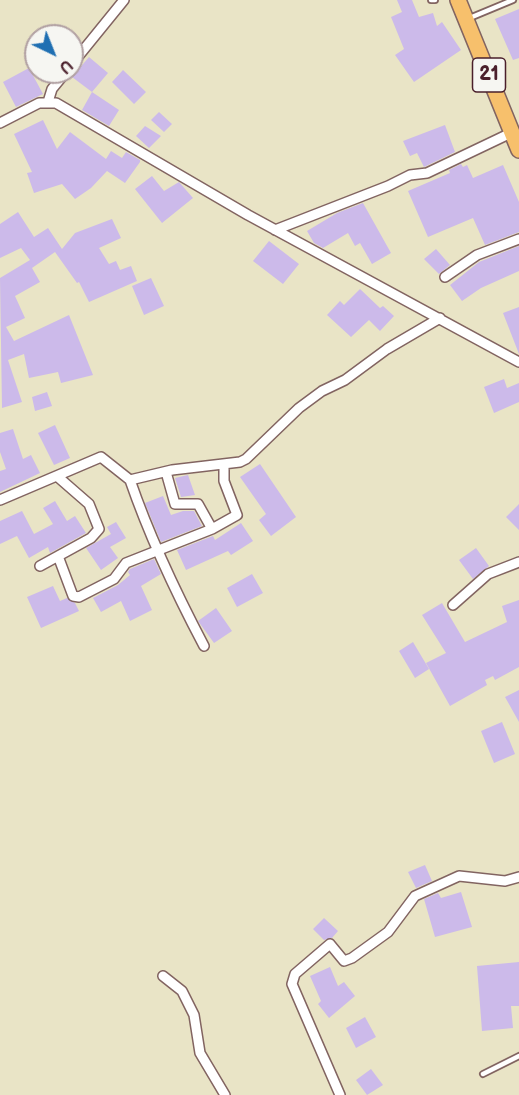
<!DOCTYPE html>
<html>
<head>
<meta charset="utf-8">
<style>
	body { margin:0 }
	#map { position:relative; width:519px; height:1095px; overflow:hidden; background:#e9e4c6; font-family:"Balsamiq Sans",sans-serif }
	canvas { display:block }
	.north { position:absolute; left:24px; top:24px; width:60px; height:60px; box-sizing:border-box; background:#f6f6f2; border:2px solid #b1a0a2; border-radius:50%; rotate:137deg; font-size:16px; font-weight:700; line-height:24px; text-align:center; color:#4a1f2b }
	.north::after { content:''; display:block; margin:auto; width:21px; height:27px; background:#1f6fb2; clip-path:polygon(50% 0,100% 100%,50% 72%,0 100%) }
</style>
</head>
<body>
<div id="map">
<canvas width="519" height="1095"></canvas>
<div class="north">U</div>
</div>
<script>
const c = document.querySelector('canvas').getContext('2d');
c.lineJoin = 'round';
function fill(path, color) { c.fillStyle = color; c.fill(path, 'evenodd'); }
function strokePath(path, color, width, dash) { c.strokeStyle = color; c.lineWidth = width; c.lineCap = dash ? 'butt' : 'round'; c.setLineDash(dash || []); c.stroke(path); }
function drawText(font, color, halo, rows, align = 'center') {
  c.font = font + ' "Balsamiq Sans",sans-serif'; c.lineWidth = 4.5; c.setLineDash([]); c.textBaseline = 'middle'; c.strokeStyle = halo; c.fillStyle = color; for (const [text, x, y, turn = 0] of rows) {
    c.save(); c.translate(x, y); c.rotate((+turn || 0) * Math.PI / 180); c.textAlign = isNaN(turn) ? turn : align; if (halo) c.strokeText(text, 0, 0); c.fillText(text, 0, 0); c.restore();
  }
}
const building = new Path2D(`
	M397,0H412L419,17L433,13L437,26L442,22L461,50L414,82L395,55L404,49L391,17L402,12Z
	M519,9V58L513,60L495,19Z
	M89,57L108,73L92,92L72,77Z
	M29,68L43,94L16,107L3,82Z
	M123,70L146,92L134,104L112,82Z
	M92,92L119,110L109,126L82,110Z
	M159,112L172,124L164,132L151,120Z
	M43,120L57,149L70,132L106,159L111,151L122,158L126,152L140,160V162L125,183L107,171L91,188L75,199L62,184L34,193L27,173L32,172L14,134Z
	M445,125L455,152L424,167L417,153L410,156L403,141Z
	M145,126L161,136L149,148L136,136Z
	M461,164L463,167L467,165L473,178L503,165L519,202V232L485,245L473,218L428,237L408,191L450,173L449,170Z
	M152,176L164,191L179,182L193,198L162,223L135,189Z
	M363,203L391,253L372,264L360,243L355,246L348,233L323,248L314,243L307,231L337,213Z
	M18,212L34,237L48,228L62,249L75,233L112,219L121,238L99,248L109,264L116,261L120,270L131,266L137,281L89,302L79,282L77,283L55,252L32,268L40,282L15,296L25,318L6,327L14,341L69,315L93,375L61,383L58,372L29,378L24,354L8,360L22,402L2,408L0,278L30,260L21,248L0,258V224Z
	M269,241L299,264L283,284L253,261Z
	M519,246V271L481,288L462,301L450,285L479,262Z
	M436,249L450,265L439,274L424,259Z
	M151,278L164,306L144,315L132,286Z
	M360,289L380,308L383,306L394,316L380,331L369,320L351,337L327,315L340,301L344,305Z
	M519,307V354L503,313Z
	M504,379L507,388L519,383V402L494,413L484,387Z
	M47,392L52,406L35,411L32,397Z
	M55,425L70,458L54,465L38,433Z
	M13,429L23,459L31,455L40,473L0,492V471L6,469L0,452V433Z
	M260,464L296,517L271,536L259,520L266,514L240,477Z
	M188,475L195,495L181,497L175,478Z
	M163,496L171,515L183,511H194L202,526L161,542L145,503Z
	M55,501L67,521L75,516L86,533L50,553L48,547L29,558L17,536L0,544V521L22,511L34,534L53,524L43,508Z
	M519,504V530L506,517Z
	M116,522L126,538L110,547L118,558L101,570L86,548L111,534L107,527Z
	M241,523L253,541L231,555L228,551L186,570L177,550L213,536L215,540Z
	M476,548L489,566L473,579L459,560Z
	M154,559L161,574L141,586L152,610L130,621L121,601L101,612L93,598L118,585L130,575L128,572L130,569Z
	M252,574L263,593L237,607L227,588Z
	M53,586L60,601L67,598L75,603L79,611L41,628L27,597Z
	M519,600V667L495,680L493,676L485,680L487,685L450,706L426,663L446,653L422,615L442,603L465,642L507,622L502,606Z
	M216,608L232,631L214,643L198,621Z
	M413,642L429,669L415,678L399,651Z
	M519,690V722L505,697Z
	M502,722L515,754L494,763L481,731Z
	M425,865L432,881L416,888L408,872Z
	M461,892L472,927L435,937L424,899L438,893L441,898Z
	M324,918L338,931L332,938L324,940L313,929Z
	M519,962V1006H511L513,1028L482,1031L477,966Z
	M330,967L338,986L344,982L355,996L329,1018L318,1004L321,1001L310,976Z
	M365,1017L376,1037L356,1048L346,1028Z
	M371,1069L383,1085L367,1095L356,1080Z`);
const service = new Path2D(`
	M431,0H435
	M472,17L513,0
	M483,1074L519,1056`);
const minor = new Path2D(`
	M72,64L124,0
	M48,102L52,89L66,72
	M0,123L39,103H56L248,215L519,362
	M275,230L388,186L410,175L427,173L513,132
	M445,277L477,255L519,239
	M166,472L175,504H198L212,529L237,515L224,481V464
	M130,480C150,538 175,591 204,646
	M0,500L101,457L130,480L172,470L240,462L246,459L299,408L322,391L345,380L387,349L440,318
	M58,556L73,596L79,597L114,579L126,563L212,529
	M40,566L91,538L99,529L89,504L58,477
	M453,605L488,574L519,562
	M163,976L182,991L194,1015L200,1053L225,1095
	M340,1095L292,984L295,974L330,944L344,961L352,958L388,932L415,896L459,876L505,881L519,877`);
const trunk = new Path2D(`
	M458,0L519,150`);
const shields = [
	[489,75,33]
];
const shieldNames = [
	["21",489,75]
];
fill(building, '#ccbaea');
strokePath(service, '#826461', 8);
strokePath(minor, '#826461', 12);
strokePath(trunk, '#826461', 18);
strokePath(service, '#fff', 4.5);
strokePath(minor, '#fff', 9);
strokePath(trunk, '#f7c06c', 15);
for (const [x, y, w] of shields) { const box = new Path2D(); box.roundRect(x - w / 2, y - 17, w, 34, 4.5); c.fillStyle = '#f6f6f2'; c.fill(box); strokePath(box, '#4a1f2b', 1.5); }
drawText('bold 20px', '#4a1f2b', null, shieldNames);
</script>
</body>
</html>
